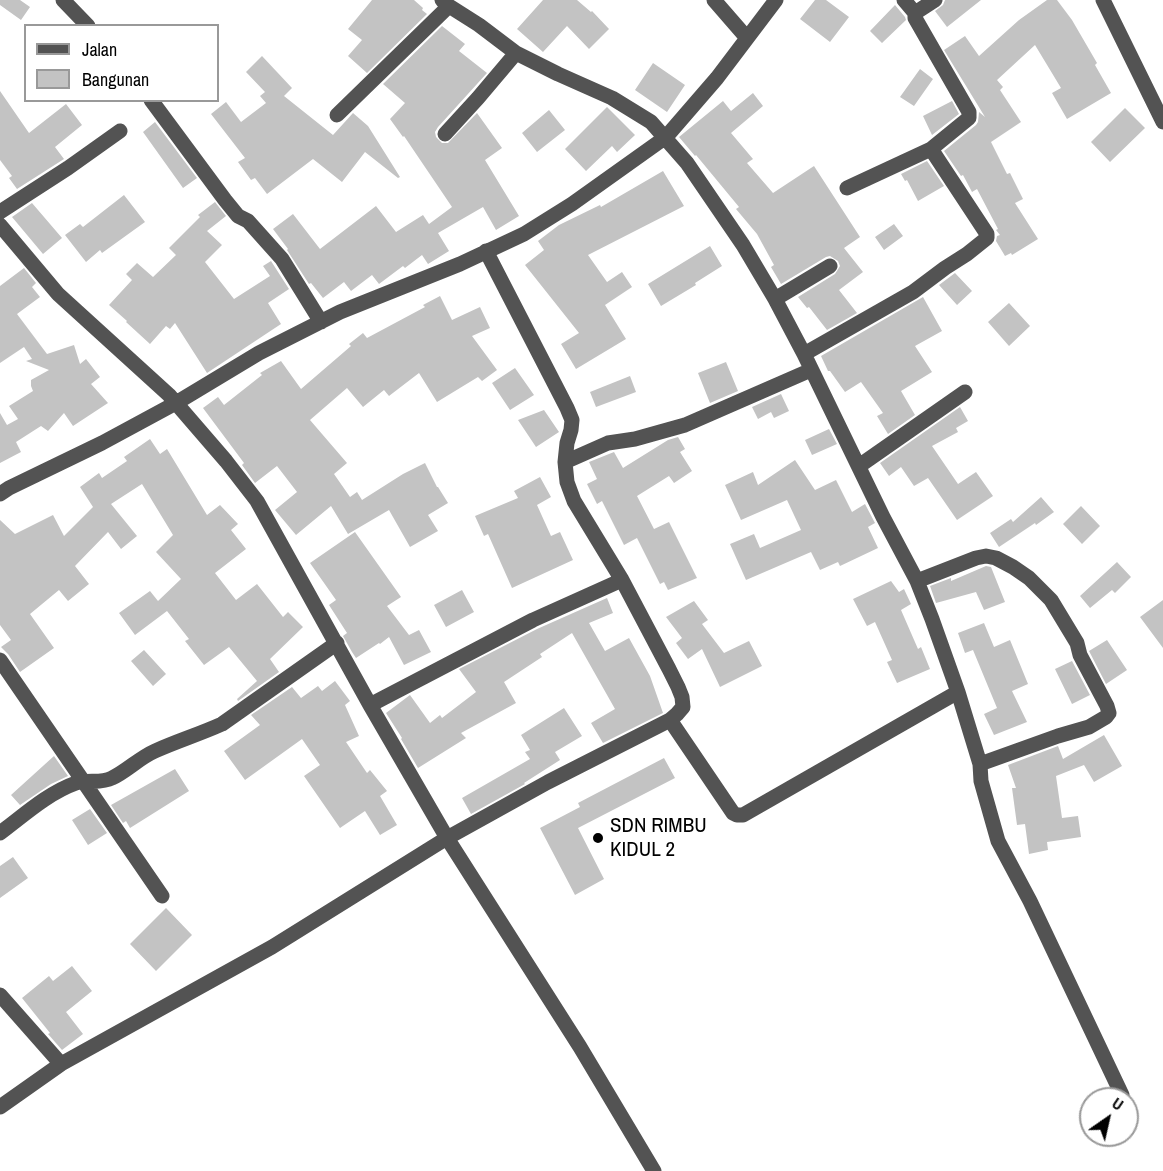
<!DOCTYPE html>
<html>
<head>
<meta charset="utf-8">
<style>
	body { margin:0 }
	#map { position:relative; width:1163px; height:1171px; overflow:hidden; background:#fff; font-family:"Archivo Narrow",sans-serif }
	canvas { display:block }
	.legend { position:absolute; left:24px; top:24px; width:195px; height:78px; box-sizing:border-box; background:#fff; border:2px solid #999; margin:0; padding:8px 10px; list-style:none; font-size:18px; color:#000 }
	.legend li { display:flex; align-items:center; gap:12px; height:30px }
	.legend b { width:30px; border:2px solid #999 }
	.north { position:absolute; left:1079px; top:1087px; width:60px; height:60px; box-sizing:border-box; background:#fff; border:2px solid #999; border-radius:50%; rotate:34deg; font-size:16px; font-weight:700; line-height:24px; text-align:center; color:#000 }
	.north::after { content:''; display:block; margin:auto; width:21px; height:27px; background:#000; clip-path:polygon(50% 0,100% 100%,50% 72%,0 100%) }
</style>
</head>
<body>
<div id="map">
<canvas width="1163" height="1171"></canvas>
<ul class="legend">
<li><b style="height:8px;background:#535353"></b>Jalan</li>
<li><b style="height:16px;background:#c3c3c3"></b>Bangunan</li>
</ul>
<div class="north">U</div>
</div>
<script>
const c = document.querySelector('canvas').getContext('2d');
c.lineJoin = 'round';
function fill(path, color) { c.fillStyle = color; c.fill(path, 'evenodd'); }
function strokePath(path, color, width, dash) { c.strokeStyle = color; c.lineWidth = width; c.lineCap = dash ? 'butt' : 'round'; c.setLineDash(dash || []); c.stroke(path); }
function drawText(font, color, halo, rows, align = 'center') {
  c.font = font + ' "Archivo Narrow",sans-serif'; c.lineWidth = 4.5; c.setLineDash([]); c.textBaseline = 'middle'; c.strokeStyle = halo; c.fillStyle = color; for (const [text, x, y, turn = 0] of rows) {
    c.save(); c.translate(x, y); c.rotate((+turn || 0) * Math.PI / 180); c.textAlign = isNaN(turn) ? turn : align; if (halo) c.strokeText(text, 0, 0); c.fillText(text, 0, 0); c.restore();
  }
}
const building = new Path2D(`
	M0,0H20L30,7L21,20L0,5Z
	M372,0H414L423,8L422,10L427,14L367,73L348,56L362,40L348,29Z
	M543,0H577L591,12L592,11L609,29L589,49L567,26L543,52L517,29Z
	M815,0H826L849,17L830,42L800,19Z
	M945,0H981L947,27L935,11L943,5Z
	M1047,0H1057L1072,20L1097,63L1095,65L1111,93L1067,119L1052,93L1061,88L1035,45L997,80L1003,87L1000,90L1021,122L991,142L1007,174L1010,173L1023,199L1015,203L1038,239L1012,255L1011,253L1005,256L996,241L997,236L1000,235L996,230L998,229L977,189L972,192L963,175L961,176L944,151L976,125L978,122L979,112L985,117L944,50L965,36L979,56L1019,20Z
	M895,5L905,17L906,20L882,43L870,31Z
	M442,26L465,44L459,51L487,73L438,127L435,132L436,137L442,143H448L477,113L502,148L485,160L519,216L496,230L483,207L438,233L449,251L428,264L422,255L405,268L403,266L379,284L372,275L351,291L344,282L323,298L311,283L309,284L287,250L288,249L273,229L293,214L320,249L376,206L396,232L423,215L429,224L452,207L404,136L403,137L390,119L405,103L383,84Z
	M262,56L292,88L284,96L333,135L353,113L368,126L400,177L398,178L365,152L342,182L313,159L267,194L255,178L251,180L238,162L245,158L211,114L226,102L241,122L266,103L260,96L265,92L246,72Z
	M653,63L685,85L667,112L635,90Z
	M920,69L933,79L914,106L900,97Z
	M0,91L29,133L66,104L82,125L55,147L64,159L17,189L9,178L12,176L0,160Z
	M753,93L763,106L731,133L753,159L747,163L773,193L814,166L860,237L844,248L863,272L839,290L857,313L827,330L809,307L807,308L798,297L835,274L840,266L838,261L830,256L826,257L781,284L771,267L774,265L757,234L736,209L739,207L696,155L695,156L679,137L723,101L731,111Z
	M952,101L959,114L932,135L923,116Z
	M607,107L635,135L617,152L612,146L586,171L565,149Z
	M1125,108L1145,128L1110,162L1091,142Z
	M549,110L565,130L537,152L522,133Z
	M155,122L197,178L183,188L143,132Z
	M927,161L944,186L918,201L907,180L905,181L901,174Z
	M663,171L684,206L588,255L607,282L622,272L632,287L605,305L626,339L576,369L561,344L579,333L525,265L544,250L538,241L559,225L600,205L601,207Z
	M124,195L145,222L102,253L100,250L86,262L65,235L80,224L83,227Z
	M215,202L226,216L207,231L222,245L205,262L234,299L270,276L263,266L271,261L289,289L268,303L281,324L207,373L175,323L170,329L166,326L150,344L126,322L127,321L109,305L132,280L126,274L137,263L153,277L176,255L169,248L200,217L198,215Z
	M32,203L62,238L43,254L12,217Z
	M894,224L903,236L884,250L875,237Z
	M710,246L722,266L695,283L696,285L661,306L648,284Z
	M24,268L36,283L32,287L40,297L17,314L47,354L74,345L80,364L86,359L100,377L91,384L108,403L73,426L64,413L48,431L41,426L16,442L21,452L0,463V413L7,425L18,419L9,406L33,391L31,386V380L49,370L26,361L32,359L24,347L0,363V286Z
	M955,273L972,291L957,305L939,285Z
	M440,296L452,320L480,307L490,328L472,336L497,370L482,381L478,377L437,402L419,373L389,396L384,390L363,407L347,388L310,420L347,463L334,474L350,497L357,492L362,500L403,474L425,463L437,487H438L448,503L428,515L438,531L410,547L389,510L348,534L331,506L296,535L275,510L297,492L277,466L255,483L242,465L244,463L203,408L218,397L224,405L262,375L260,373L281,361L301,389L351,346L349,344L363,333L367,338L425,307L423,305Z
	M923,297L942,331L915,346L932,372L901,391L915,415L888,434L877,416L883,413L861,382L845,392L830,371H828L821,356Z
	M1009,303L1030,326L1009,346L988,322Z
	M726,362L738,391L710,403L698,373Z
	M515,368L534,395L510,410L492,383Z
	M630,376L636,392L596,407L590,392Z
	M781,394L789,411L774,418L771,412L758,419L752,407Z
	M960,407L968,421L956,428L958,432L932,446L958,484L976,472L993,496L957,520L928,478L914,486L901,467L889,476L880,463Z
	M544,410L559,432L536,447L518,420Z
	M829,429L837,444L812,455L805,440Z
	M678,437L685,449L680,452L692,471L674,483L669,476L637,496L654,529L669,522L697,578L668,590L664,582L660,584L637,538L624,545L602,501L597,504L587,484L597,479L589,462L614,452L623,468L668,440Z
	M150,439L160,454L167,449L207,515L220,505L238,524L231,530L246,549L215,573L236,600L257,584L283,617L288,612L303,627L270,659L279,672L238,701L237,699L257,681L229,647L204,665L185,641L189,639L167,611L135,635L119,613L150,591L158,601L181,579L156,552L173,535L142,484L111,504L137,536L121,549L108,532L75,566L89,584L68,601L59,590L30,614L54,648L20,672L8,654L1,647L11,640L0,625V520L15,534L53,515L64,536L93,507L80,487L99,473L102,478L127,461L124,457Z
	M795,460L815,490L836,480L852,512L865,504L875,523L868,527L878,548L840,566L838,562L820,570L811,552L746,580L730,544L754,534L760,548L801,530L787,500L741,520L725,485L753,472L758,485Z
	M540,477L551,497L537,505L551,536L560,532L573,560L512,588L488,534L484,536L475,516L518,498L514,491Z
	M1041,497L1054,512L1036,525L1035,523L999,547L990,533L1011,519L1013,522Z
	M1081,506L1100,526L1082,544L1063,524Z
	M355,532L401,597L387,606L409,635L419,630L431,652L404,665L389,637L380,644L379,643L356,658L352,652L343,636L347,633L329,605L336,600L310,563Z
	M1117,562L1131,577L1115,593L1112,590L1090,608L1080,596Z
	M986,566L991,567L1005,602L984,610L976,592L936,603L930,586L951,578V581Z
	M891,581L899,592L904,589L911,604L901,610L918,649L921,647L930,669L897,683L887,662L892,660L875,622L867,626L853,599Z
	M462,590L474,612L446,627L434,605Z
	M607,598L613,613L589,623L605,651L629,638L650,676L663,713L603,743L591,723L615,709L572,633L540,654L542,657L504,682L516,703L461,733L466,738L418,768L401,739L402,738L386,713L410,695L430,723L440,715L442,718L476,692L459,669L537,629Z
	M1163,600V648L1140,617Z
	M694,601L708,620L702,624L724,653L749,641L762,666L720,687L702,649L688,659L676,643L682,638L666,617Z
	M984,623L994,647L1010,640L1028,684L1012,691L1027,722L994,735L984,714L997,708L973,650L965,653L958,633Z
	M1107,640L1127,670L1106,684L1089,651Z
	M144,650L166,674L153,686L131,661Z
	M1072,661L1090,695L1072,704L1055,669Z
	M335,681L350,701L345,705L359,736L346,742L367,773L370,770L387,791L380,796L397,825L380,835L365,811L340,828L304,776L320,765L302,739L245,780L224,751L260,725L251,715L292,687L301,698L318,686L322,691Z
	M564,708L582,736L555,752L560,760L524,783L525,784L471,814L462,798L530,759L525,752L530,750L521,735Z
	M1104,735L1122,766L1094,782L1084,765L1056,776L1062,818L1078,816L1081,837L1047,842L1048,850L1029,854L1025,824L1017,825L1012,788H1016L1008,765L1058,746L1063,759Z
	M54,756L68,776L51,784L20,805L11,795Z
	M664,758L675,778L578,828L604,879L575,895L540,828L580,807L578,803Z
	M175,769L189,791L130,828L126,821L123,823L111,805Z
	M90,809L107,833L88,845L72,820Z
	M13,857L28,878L0,898V866Z
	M166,908L192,935L156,971L130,944Z
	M72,966L92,991L66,1012L83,1034L62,1050L48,1034L50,1033L22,998L49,976L53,981Z`);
const minor = new Path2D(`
	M63,0L88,26
	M442,0L449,6L479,25L516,53L558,74L612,98L651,122L687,163L743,245L775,299L804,354L883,517L917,581L932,619L958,692L980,764L981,781L998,841L1030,901L1122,1095
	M714,0L747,38
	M904,0L915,13
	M1103,0L1163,122
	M151,100L225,200L238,216L248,221L282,259L321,322
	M337,115L449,6
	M445,134L478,98L516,53
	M847,188L931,149L969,118V112L915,18V13L935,0
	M0,212L68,168L120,131
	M0,225L58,294L169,395L226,461L257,501L370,705L447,838L580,1047L654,1171
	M775,299L830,266
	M804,354L913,292L945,268L967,254L987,238V234L931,149
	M565,462L608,443L635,439L685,425L811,370
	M859,466L965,392
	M0,494L9,488L102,443L176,403L259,353L340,312L460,264L524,234L572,204L666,137L717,78L776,0
	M917,581L976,558L986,556L996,558L1013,567L1029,578L1051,600L1077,643L1080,655L1107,706L1109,713L1106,717L1089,727L1058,736L980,764
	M0,660L162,896
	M370,705L533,620L622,580
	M670,720L733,813L737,815H743L958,692
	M0,833C24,815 48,793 76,783C88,779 101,784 112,778C127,771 139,758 155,751C177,741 200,734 222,724L337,643
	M0,995L61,1064
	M0,1107L61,1064L272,947L447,838L548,782L670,720L677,714L683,707L682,697L678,687L669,669L622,580L574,501L567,482L565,462L567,443L571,430L572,420L567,408L486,251`);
const markers = [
	[598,838,6,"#000"]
];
const poiNames = [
	["SDN RIMBU",610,826],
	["KIDUL 2",610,850]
];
fill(building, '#c3c3c3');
strokePath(minor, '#535353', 15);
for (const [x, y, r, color] of markers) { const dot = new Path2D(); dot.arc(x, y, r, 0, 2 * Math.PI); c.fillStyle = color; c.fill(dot); strokePath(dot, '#fff', 2); }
drawText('21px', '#000', '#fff', poiNames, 'left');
</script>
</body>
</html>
